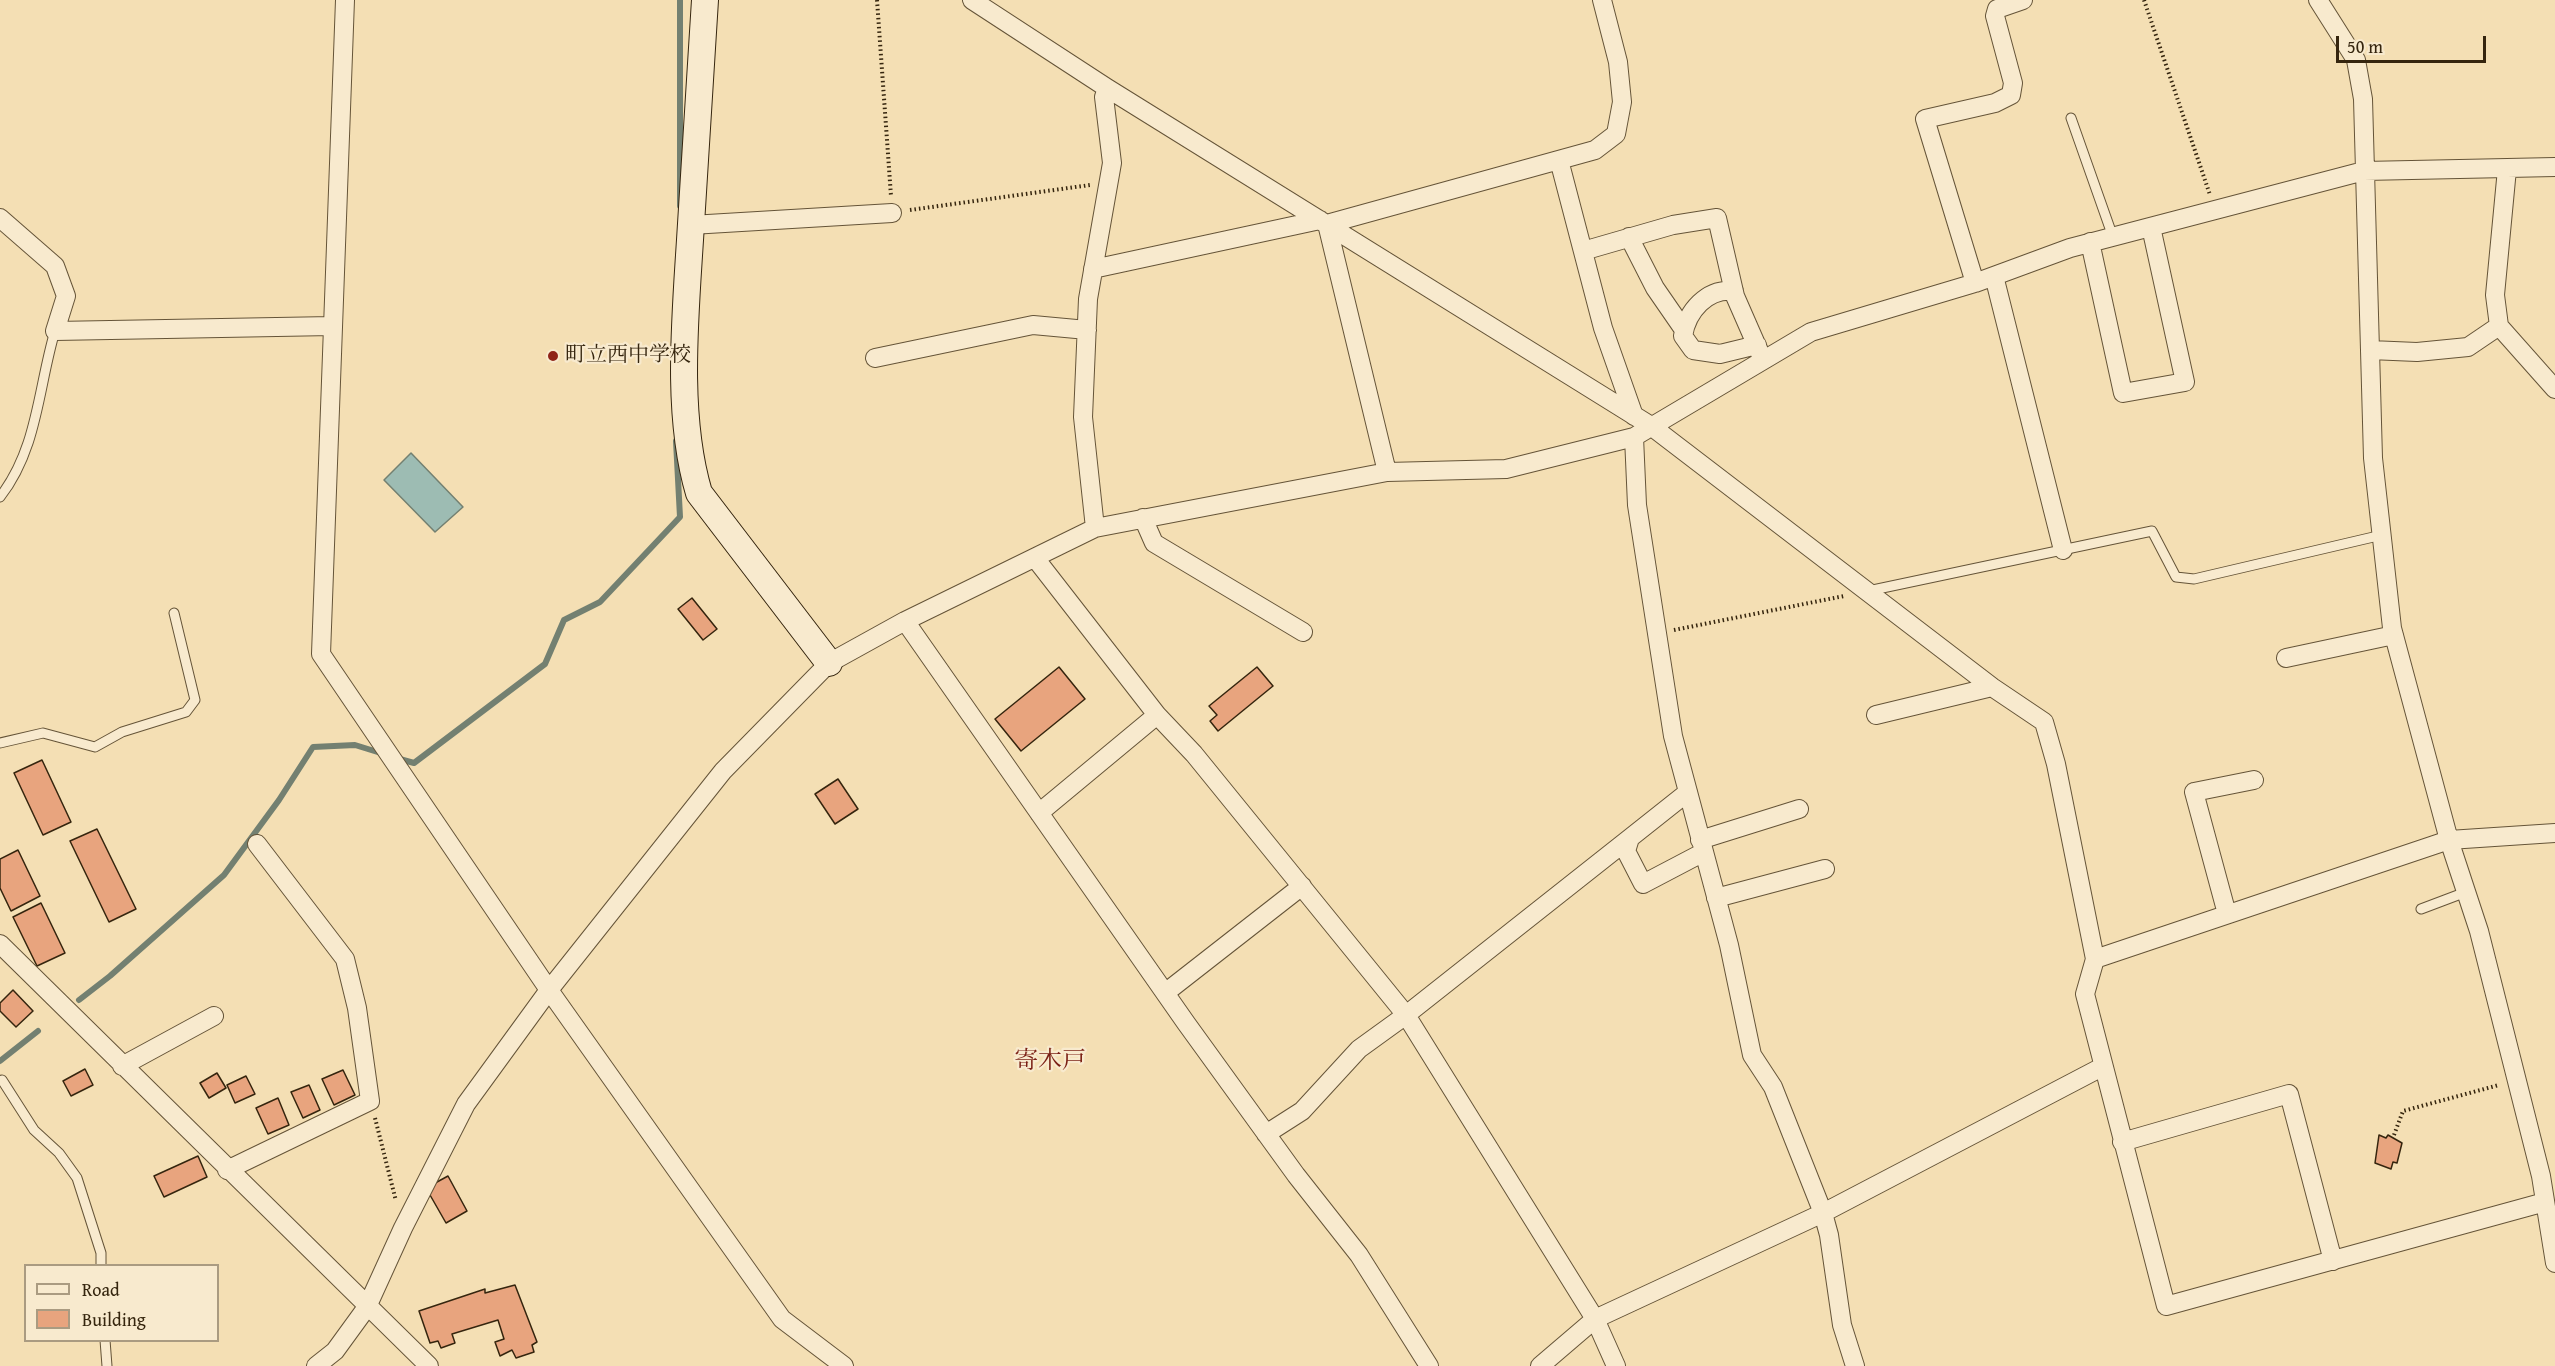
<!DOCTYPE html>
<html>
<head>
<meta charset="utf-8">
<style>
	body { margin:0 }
	#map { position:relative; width:2555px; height:1366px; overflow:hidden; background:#f4dfb4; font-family:"Gentium Book Plus",serif }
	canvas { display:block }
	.legend { position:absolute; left:24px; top:1264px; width:195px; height:78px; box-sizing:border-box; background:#f8eace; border:2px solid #aa9b81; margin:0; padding:8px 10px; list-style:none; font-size:18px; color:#35250e }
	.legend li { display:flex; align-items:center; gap:12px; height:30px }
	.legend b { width:30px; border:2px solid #aa9b81 }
	.scale { position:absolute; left:2336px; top:36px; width:150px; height:27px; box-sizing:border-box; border:3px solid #35250e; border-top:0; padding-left:8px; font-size:18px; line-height:21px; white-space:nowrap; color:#35250e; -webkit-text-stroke:4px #f8eace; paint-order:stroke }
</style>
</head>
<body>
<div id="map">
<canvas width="2555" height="1366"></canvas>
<ul class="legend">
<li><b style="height:8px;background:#f8eace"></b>Road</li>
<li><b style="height:16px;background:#e8a47e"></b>Building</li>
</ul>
<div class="scale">50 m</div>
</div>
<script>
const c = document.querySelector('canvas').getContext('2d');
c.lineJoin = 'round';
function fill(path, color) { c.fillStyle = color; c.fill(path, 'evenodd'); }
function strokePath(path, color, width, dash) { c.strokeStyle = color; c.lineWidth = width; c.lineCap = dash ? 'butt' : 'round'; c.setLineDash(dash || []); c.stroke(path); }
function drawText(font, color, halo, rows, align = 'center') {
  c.font = font + ' "Gentium Book Plus","Noto Serif JP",serif'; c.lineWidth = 4.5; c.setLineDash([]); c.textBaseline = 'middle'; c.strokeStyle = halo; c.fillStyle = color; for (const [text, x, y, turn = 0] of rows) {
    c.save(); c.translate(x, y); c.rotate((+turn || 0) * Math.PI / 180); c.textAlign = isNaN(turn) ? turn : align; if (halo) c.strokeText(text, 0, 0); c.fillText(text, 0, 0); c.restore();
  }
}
const water = new Path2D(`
	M411,453L463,507L435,532L384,480Z`);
const stream = new Path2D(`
	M680,206V0
	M396,758L414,763L545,664L564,620L600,602L680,517L676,441
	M79,1000L110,976L224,875L279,800L313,747L355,745L384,754
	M0,1061L38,1031`);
const building = new Path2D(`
	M692,598L717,629L703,640L678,609Z
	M1059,667L1085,699L1021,751L995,719Z
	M1257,667L1273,686L1218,731L1210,721L1217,715L1209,706Z
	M42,760L71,822L43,835L14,773Z
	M838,779L858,809L835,824L815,794Z
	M97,829L136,909L109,922L70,841Z
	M18,850L40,896L11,911L0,888V859Z
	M41,903L65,953L37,966L13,917Z
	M13,990L33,1011L16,1027L0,1011V1003Z
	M85,1069L93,1085L71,1096L63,1081Z
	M343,1070L355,1095L334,1105L322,1079Z
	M217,1073L226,1088L209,1098L200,1083Z
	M246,1076L255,1094L235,1103L227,1085Z
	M309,1085L320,1110L303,1118L291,1092Z
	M278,1098L289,1125L268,1134L256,1108Z
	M2379,1135L2386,1138L2388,1135L2402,1143L2397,1163L2393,1162L2391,1169L2375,1163Z
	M198,1156L207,1177L164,1197L154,1176Z
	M448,1176L467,1211L446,1223L426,1188Z
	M515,1285L537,1342L532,1345L534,1352L516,1358L512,1350L500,1356L495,1342L504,1339L498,1320L452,1334L455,1343L441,1348L438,1341L430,1343L419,1311L485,1289V1293Z`);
const path = new Path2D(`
	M877,0L891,196
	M2144,0L2210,195
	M910,210L1090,185
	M1674,630L1844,596
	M375,1118L396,1201
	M2394,1135L2403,1111L2499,1085`);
const lane = new Path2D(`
	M2071,118L2113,237
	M0,497C38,448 38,388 55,331
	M1868,591L2152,531L2176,577L2194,579L2382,535
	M0,743L43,733L95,747L122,732L186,712L195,700L174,613
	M2421,909L2466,892
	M2,1080L34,1130L59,1153L77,1178L101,1253V1266
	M105,1340L107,1366`);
const street = new Path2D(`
	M345,0L321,654L549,990L782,1319L844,1366
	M972,0L1107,88L1651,426L1992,687L2044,722L2056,764L2095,959L2085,994L2166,1306L2545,1202
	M2318,0L2356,60L2363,99L2373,458L2392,628L2449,840L2479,931L2541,1176L2555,1263
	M1559,160L1603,328L1634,416
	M2507,169L2495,295L2499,326L2555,389
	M0,218L55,266L66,296L55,331L332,326
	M691,225L892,213
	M1629,237L1655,288L1684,330
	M2090,242L2123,393L2185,382L2151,227
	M1583,251L1673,225L1717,218L1735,296L1763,360
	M1093,269L1320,220
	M1994,276L2063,550
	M1975,283L1925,119L1995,103L2011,95L2013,83L1995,16L1997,9L2023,0
	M1734,291C1707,288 1687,311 1683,336L1693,350L1720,354L1757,345
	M2370,350L2417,352L2468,347L2499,326
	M875,358L1033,325L1087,330
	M1634,437L1637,505L1673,736L1729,945L1752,1055L1773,1087L1823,1213L1829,1235L1842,1325L1855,1366
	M1387,472L1327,224L1595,150L1616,134L1622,102L1618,62L1602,0
	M1143,518L1154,543L1303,632
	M1095,528L1083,417L1088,299L1112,163L1104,97L1107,88
	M1035,558L1157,715L1039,813
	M905,621L1186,1023L1296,1175L1359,1255L1429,1366
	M2286,658L2394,635
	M1157,715L1194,754L1406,1015L1595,1319L1616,1366
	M1876,715L1992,687
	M1688,792L1630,838L1626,851L1643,884L1704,852
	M1700,840L1799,809
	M1716,898L1825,869
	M2227,914L2194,792L2254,780
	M0,944L429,1366
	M2095,959L2449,840L2555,833
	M1165,993L1302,886
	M122,1066L214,1016
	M1266,1134L1302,1111L1359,1049L1406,1015L1630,838
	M2122,1142L2289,1094L2333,1261
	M227,1170L370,1101L357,1008L345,959L257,844
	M316,1366L335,1351L367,1307L403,1228L466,1104L549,990L723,771L829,663L905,621L1095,528L1387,472L1506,469L1634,437L1811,332L1975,283L2070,248L2364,171L2555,167
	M1540,1366L1595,1319L1823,1213L2102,1067`);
const secondary = new Path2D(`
	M705,0C700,80 695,160 690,240C685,320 676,416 699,493L829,663`);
const markers = [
	[553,356,6,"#8f2418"]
];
const poiNames = [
	["町立西中学校",565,356]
];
const quarterNames = [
	["寄木戸",1050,1062]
];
fill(water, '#9dbcb3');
strokePath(water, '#738071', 1.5);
strokePath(stream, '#738071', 6);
fill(building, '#e8a47e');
strokePath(building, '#35250e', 1.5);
strokePath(lane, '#655438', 11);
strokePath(street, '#655438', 20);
strokePath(secondary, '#35250e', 28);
strokePath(path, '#35250e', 4, [1.5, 3]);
strokePath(lane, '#f8eace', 9);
strokePath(street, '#f8eace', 18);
strokePath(secondary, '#f8eace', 26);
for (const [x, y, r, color] of markers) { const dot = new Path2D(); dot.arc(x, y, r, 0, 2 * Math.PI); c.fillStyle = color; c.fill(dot); strokePath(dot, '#f8eace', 2); }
drawText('21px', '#35250e', '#f8eace', poiNames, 'left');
drawText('24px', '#7a1f14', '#f8eace', quarterNames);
</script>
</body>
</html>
